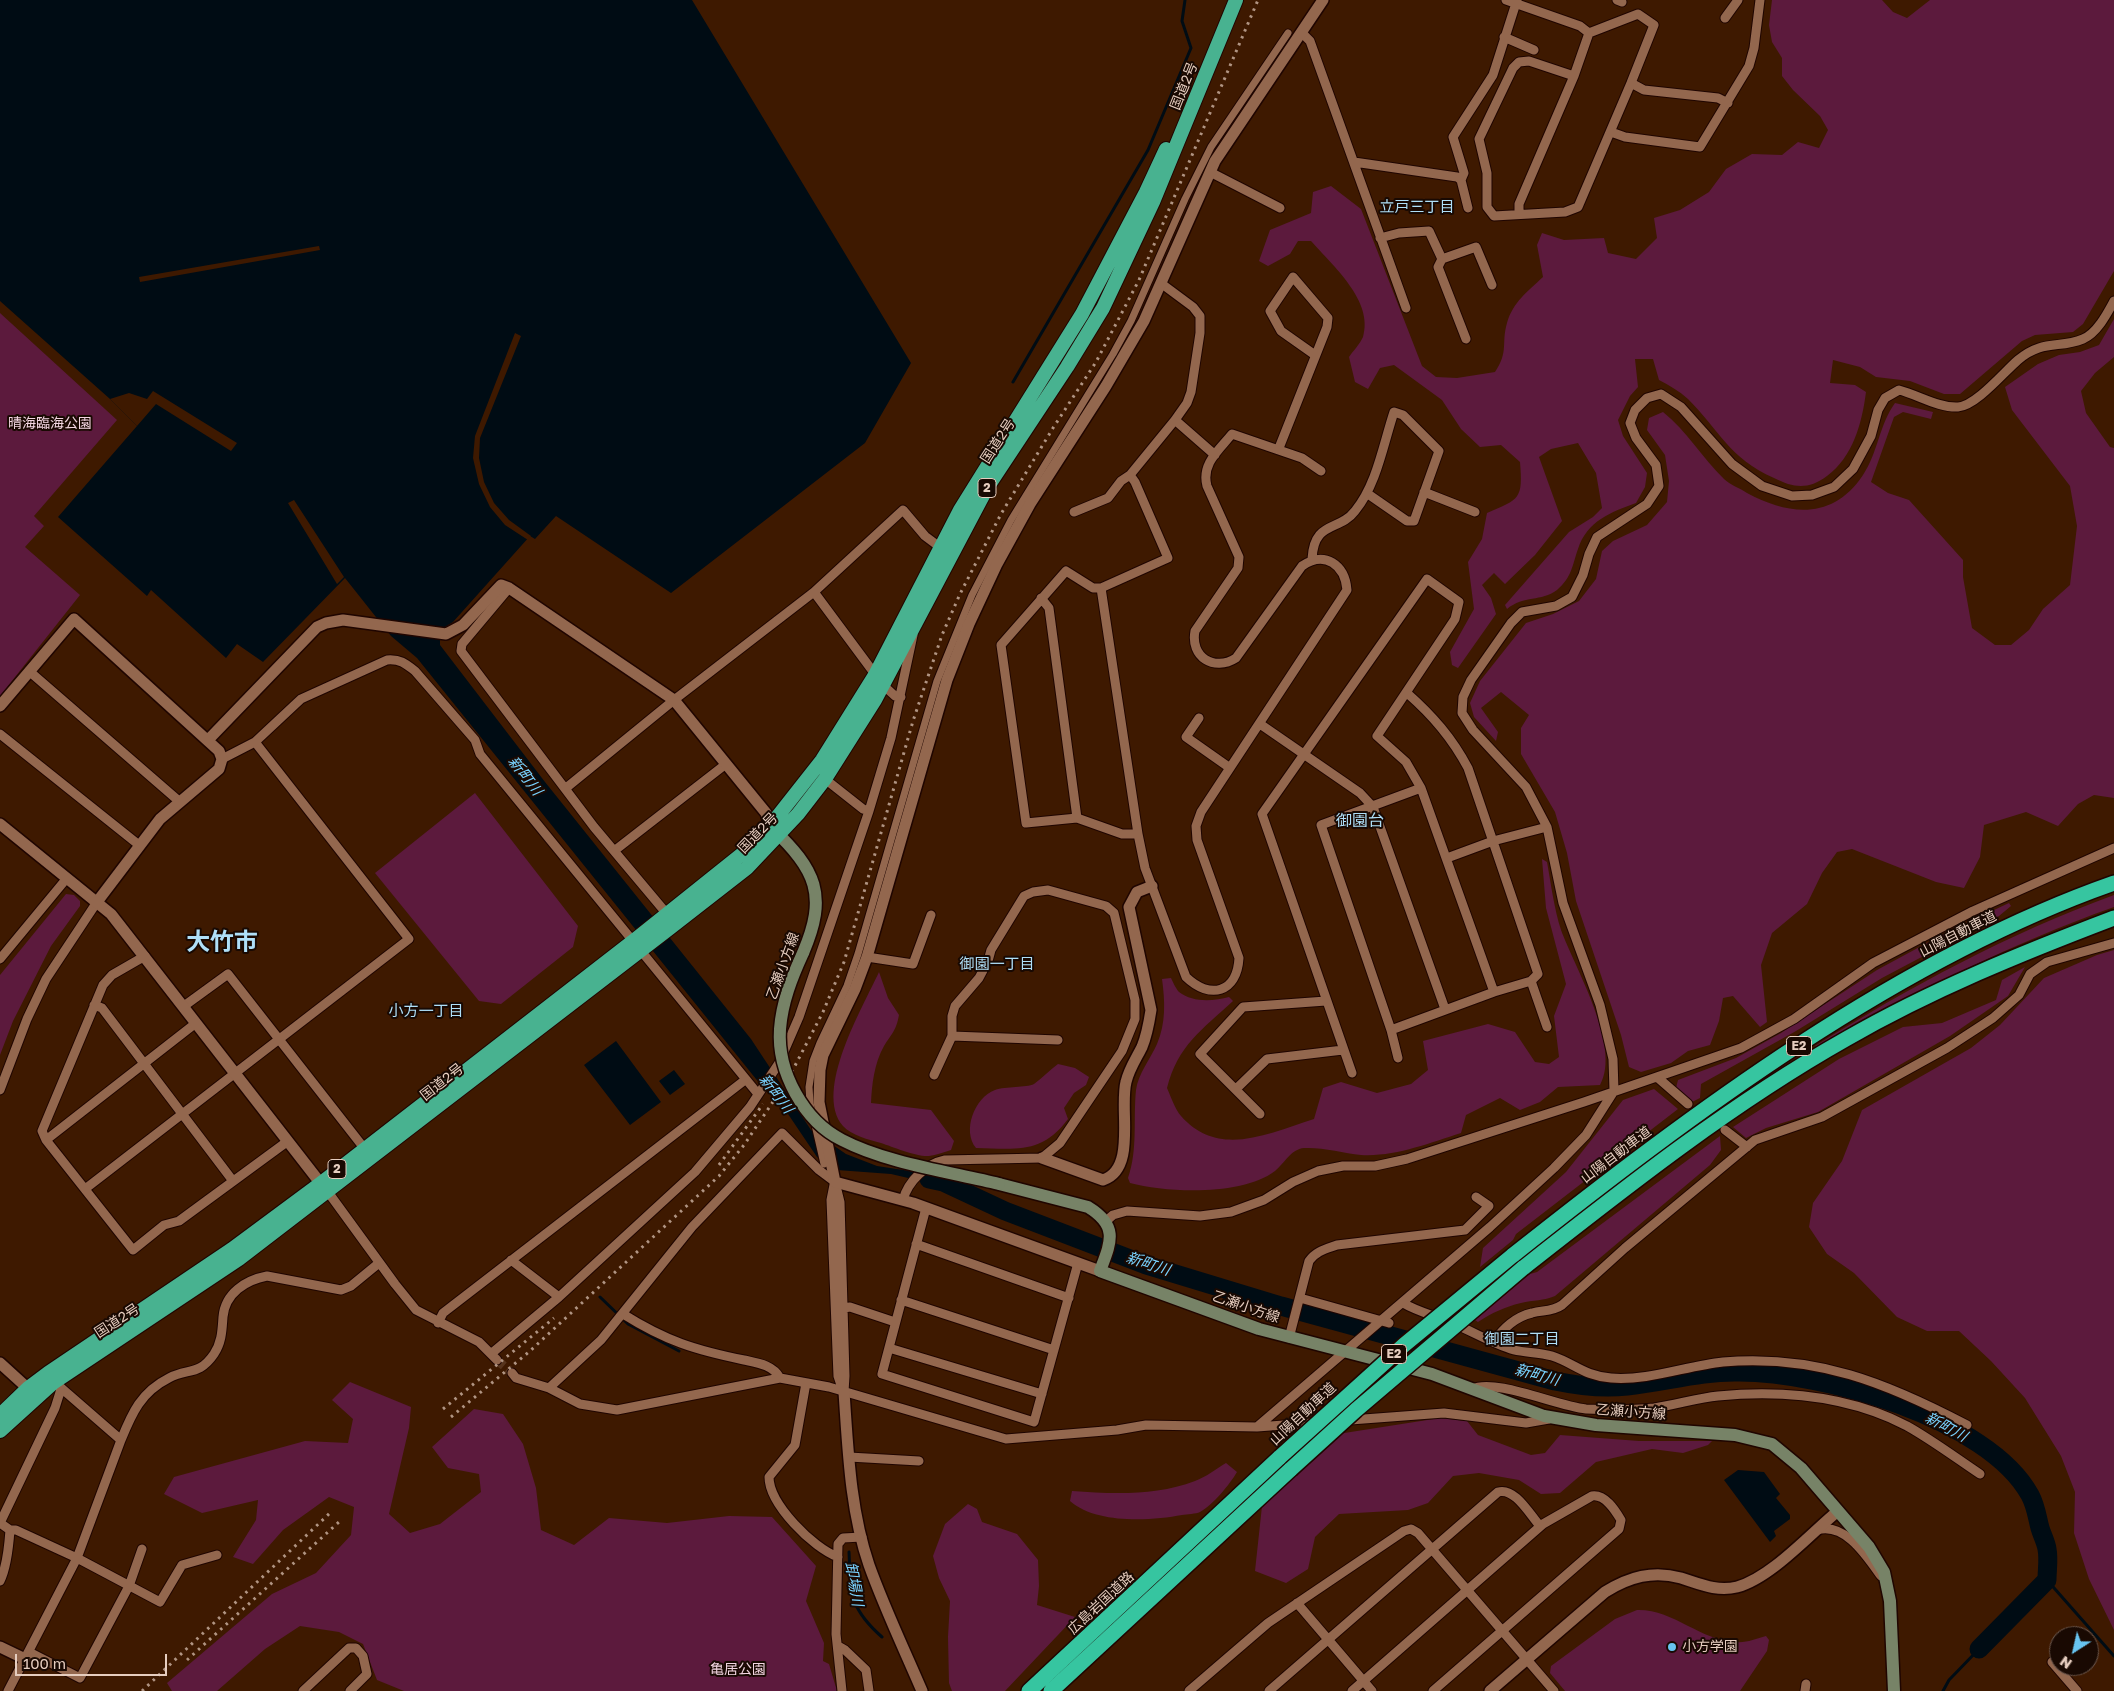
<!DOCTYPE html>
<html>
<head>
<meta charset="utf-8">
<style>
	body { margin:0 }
	#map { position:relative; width:2114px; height:1691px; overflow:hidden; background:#3e1900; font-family:"Golos Text",sans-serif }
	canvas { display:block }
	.north { position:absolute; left:2049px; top:1626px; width:50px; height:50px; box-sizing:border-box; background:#190902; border:1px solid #6b574e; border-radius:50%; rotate:215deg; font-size:14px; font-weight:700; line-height:20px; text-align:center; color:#e6cdbf }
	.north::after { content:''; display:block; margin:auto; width:18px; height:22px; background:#68c4f0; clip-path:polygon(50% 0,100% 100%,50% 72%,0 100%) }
	.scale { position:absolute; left:15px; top:1654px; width:152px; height:22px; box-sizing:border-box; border:2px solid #e6cdbf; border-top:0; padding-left:6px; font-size:15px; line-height:18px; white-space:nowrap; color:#e6cdbf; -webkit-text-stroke:4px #190902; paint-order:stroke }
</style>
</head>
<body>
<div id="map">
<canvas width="2114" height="1691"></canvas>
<div class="north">N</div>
<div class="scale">100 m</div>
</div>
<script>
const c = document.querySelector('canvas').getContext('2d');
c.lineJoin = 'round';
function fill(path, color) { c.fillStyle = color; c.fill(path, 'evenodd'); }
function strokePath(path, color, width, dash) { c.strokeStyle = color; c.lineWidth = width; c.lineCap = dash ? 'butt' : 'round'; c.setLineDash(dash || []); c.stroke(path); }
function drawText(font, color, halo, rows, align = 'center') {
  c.font = font + ' "Golos Text","Noto Sans JP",sans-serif'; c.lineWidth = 4; c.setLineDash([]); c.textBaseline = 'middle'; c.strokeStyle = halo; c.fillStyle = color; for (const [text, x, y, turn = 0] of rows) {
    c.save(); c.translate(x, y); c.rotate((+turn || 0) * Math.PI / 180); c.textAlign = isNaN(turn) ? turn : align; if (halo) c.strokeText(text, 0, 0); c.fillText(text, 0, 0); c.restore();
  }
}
const green = new Path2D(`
	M1772,0H1882L1893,12L1907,18L1930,0H2114V271L2083,324L2073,332L2035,335L2022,341L1960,394H1944L1910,381L1876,377L1860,367L1833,360L1830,383L1855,385L1866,392C1862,423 1853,457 1827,476C1808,490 1794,488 1774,478C1729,458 1720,431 1688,399C1679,391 1669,385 1659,380L1653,359H1635L1638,387L1630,396L1618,420L1623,436L1647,473L1645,487L1636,503C1611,512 1587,521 1578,549C1572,566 1572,577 1557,590C1541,602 1524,595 1507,609L1505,605L1569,532L1593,517L1602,508L1596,473L1578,443L1551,449L1539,457L1562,521L1535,555L1505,584L1494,573L1482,585L1491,598L1496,614L1458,668L1452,665L1450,652L1474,609L1468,562L1482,539L1487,513C1520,499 1523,499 1520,462L1501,445L1480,447L1461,429L1442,400L1394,365L1380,368L1368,389L1355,382L1349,357C1353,351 1360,344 1363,337C1374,301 1333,266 1311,241H1298L1290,254L1268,266L1259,261L1270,230L1311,213L1313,192L1331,186L1361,209L1422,366L1436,377L1457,378L1495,372C1509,351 1501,344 1507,323C1513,302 1528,291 1543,277L1537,245L1542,233L1564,240L1604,238L1608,253L1636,259L1657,238L1654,218L1680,210L1709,192L1726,169L1752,154L1782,155L1798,142L1819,148L1828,130L1820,116L1793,90L1782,76V58L1772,42L1769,25Z
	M0,313L117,420L34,516L44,526L25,547L80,595L0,696Z
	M2114,319V357L2095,373L2081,391L2086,413L2110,447L2114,448V798L2094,795L2078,804L2058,826L2026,812L1984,825L1980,857L1964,888L1936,882L1852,849L1837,852L1822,873L1807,904L1772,933L1761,965L1767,1022L1760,1027L1733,996L1723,998L1719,1021L1710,1045L1688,1051L1671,1063L1641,1072L1629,1067L1621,1035L1576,901L1567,853L1555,812L1521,754V728L1529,715L1501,692L1481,708L1498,732L1496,741L1474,717L1470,703L1480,681L1526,623L1553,614L1579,601L1596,579L1602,551L1613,541L1647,525L1667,502L1669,481L1665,455L1647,430L1649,418L1663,412C1687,431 1702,458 1724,479C1730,485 1740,488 1747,493C1790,516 1833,520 1863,475C1878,453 1879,425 1895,403L1933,412L1931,419L1903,412L1894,417L1871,482L1888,493L1909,500L1963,560V577L1972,628L1995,645H2011L2029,630L2043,609L2070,585L2077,526L2070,486L2012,410L2005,387L2038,364L2059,355L2080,352L2099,345Z
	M475,793L578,926L573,947L501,1004L479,1001L375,873Z
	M1542,859L1547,862C1551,884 1554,908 1561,930C1575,968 1622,1047 1600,1085L1558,1087L1540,1102L1520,1110L1500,1098L1466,1115L1461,1133C1429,1143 1395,1157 1361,1155C1343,1153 1322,1147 1304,1148C1291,1149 1284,1164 1275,1171C1242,1196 1168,1193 1130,1183L1128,1178C1138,1149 1133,1120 1136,1090C1138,1074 1151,1058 1157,1044C1166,1023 1165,1001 1162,979L1171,978C1173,982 1176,989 1179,992C1193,1003 1214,1001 1229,997L1233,1001C1202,1030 1178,1045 1167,1088C1171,1097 1175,1109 1181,1116C1219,1159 1269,1133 1314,1119L1323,1088L1341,1082L1377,1093L1411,1084L1428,1070L1423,1041L1488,1024L1515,1032L1535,1062L1549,1064L1559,1057L1554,1016L1566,984L1546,908Z
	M66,894L74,895L80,901V906L51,946L13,1021L0,1055V975Z
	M2114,895V907C2010,944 1913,993 1817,1048L1815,1046C1911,986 2008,934 2114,895Z
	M2009,903L2011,906L1999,916L1882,978L1796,1031L1701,1084L1700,1098L1692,1102L1676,1088L1678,1080L1736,1058L1781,1033L1877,970L1951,930Z
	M2114,950V1630L2089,1579L2074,1533L2075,1492L2061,1456L2025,1398L1991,1361L1959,1331H1927L1897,1317L1854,1273L1827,1254L1809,1227L1813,1203L1842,1161L1862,1110L1971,1048L2000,1025L2044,978L2097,955Z
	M2025,967L2008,996L1950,1036L1818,1112L1766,1128L1746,1138L1733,1127L1839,1059L1903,1027L1942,1023L1996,1000L2002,980Z
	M879,972L888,998L899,1015C896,1031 892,1033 884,1046C874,1064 872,1084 871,1103L931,1110L954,1141L951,1150C944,1152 936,1155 929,1156C917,1157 893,1147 881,1143C869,1140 851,1135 843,1126C813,1091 863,1007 879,972Z
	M1058,1064L1075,1068L1089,1077L1086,1085L1074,1093L1064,1108L1068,1119C1042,1154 1017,1149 976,1148C962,1131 974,1098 995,1090C1006,1086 1026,1088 1034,1084C1042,1078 1050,1070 1058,1064Z
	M1654,1089L1678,1109L1516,1234L1513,1240L1480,1267L1483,1248L1566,1172L1623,1100Z
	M1720,1136L1721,1150L1710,1165L1555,1296C1544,1301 1533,1300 1521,1303C1504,1307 1492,1313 1478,1322L1475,1320L1530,1274L1537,1272Z
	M350,1382L411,1407L409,1428L389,1514L410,1533L440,1524L481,1492L479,1474L448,1468L432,1447L474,1409L503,1414L523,1444L536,1488L541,1530L574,1545L609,1518L667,1523L729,1516L772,1517L816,1566L806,1601L824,1643L823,1661L829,1664L837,1691H404L377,1680L363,1644L339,1632L300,1626L265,1649L217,1691H172L167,1683L272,1594L316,1573L351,1535L354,1507L329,1497L283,1530L253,1564L233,1557L256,1520L258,1500L202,1513L164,1494L174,1477L305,1441L348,1443L353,1419L332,1400Z
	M1440,1418L1467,1421L1478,1435L1531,1455L1545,1453L1560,1435L1639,1441H1712L1708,1445L1683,1453L1652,1449L1596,1462L1560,1493L1541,1494L1519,1480L1479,1473L1453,1476L1428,1503L1408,1510L1339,1514L1315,1537L1308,1569L1286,1583L1255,1571L1262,1506L1338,1434Z
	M1226,1463L1237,1472C1230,1484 1213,1505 1200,1512C1196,1514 1187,1514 1182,1515C1150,1521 1096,1524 1070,1501L1072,1491C1113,1494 1156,1496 1195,1481C1206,1477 1216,1469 1226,1463Z
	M968,1504L977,1509L982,1522L1017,1534L1038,1560L1039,1586L1037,1605L1075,1617L1005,1691H952L949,1683L948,1637L950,1601L939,1578L933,1556L945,1524Z
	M1637,1610C1673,1609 1701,1641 1736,1642C1746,1643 1756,1639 1766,1636L1769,1640L1767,1651L1740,1691H1565L1550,1673L1551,1666L1615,1619Z`);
const water = new Path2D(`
	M0,0H692L911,363L865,443L671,593L556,516L535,539L530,536L453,622L440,630V645L545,782L751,1039L811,1130L846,1154L877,1166L910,1171L942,1180L954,1187L935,1181H921L891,1174L837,1170L817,1157L788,1114L756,1079L417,658L391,636L345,578L263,662L237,644L226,658L151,590L147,596L58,517L137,426L110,399L0,301Z
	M616,1041L661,1102L630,1125L584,1065Z
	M674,1070L685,1084L670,1095L659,1081Z
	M1738,1470L1764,1472L1780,1494L1776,1498L1790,1515V1519L1774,1531L1776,1536L1770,1542L1724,1480Z`);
const pier = new Path2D(`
	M319,246L320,250L140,282L139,277Z
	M515,333L521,336L480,438L479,458L484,482L494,503L509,520L531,536L528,540L505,525L490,507L479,484L473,458L475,436Z
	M153,391L237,443L231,451L156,404L137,426L110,399L129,393L147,399Z
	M294,500L344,577L337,584L288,503Z`);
const stream = new Path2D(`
	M1013,382L1148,150L1191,48L1182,21L1185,0
	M600,1297L628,1324L679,1351
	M849,1552C851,1593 849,1608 882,1637
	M2047,1580L2114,1656
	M1943,1691L1949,1680L1979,1649`);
const river = new Path2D(`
	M929,1179L943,1182L1005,1211L1146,1265L1281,1306L1555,1381C1579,1386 1602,1389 1627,1386C1665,1382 1701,1371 1739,1372C1822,1372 1988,1418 2030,1495C2036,1506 2037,1517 2040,1528C2042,1535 2046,1542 2047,1549C2049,1559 2047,1570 2047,1580L1979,1649`);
const minorTunnel = new Path2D(`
	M497,1360L512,1373`);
const pedestrian = new Path2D(`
	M824,1164L810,1103L809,1087L813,1061L820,1043L847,986L858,954L937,681L972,595L1011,520L1113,354L1131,321L1185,199L1211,147L1288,33`);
const minor = new Path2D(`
	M1506,0L1580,26L1589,33L1574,76L1519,204V214
	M1617,0L1622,2
	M1725,18L1738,0
	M1301,32L1310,41L1406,308
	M1504,37L1534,50
	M1574,76L1529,61L1519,62L1513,68L1479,139L1487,173V207L1494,216L1565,212L1578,207L1631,83L1654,25L1638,14L1589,33
	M1631,83L1644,90L1718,98L1728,103
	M1611,132L1625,137L1700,147L1749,66L1754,48L1760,0
	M1354,162L1457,177L1461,180L1468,208
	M1210,172L1280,208
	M1461,180L1464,173L1453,137L1493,75L1517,0
	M1380,238L1399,233L1429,231L1442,259
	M1466,339L1438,267L1442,259L1476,247L1492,285
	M1175,420L1215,455
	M1279,448L1327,327L1328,318L1293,277L1270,311L1281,331L1315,355
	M1130,475L1135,482L1168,558L1101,588H1093L1066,571L1001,645L1026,823L1077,818L1122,834H1138
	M1424,492L1475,512
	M1074,512L1108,498L1121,481L1130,475L1175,420L1187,403L1191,392L1200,333V316L1193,307L1162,284
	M1312,559C1314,520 1339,532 1355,511C1377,484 1383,445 1394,412L1403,415L1439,451L1414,521H1407L1368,494
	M509,588L462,644L461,651L594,827L667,914
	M1101,588L1138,834L1145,868L1186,977C1210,1000 1237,993 1239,958L1197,840L1196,826L1201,812L1347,590C1345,565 1325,550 1302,566L1236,658C1214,672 1190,657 1195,631L1238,568L1239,557L1207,486C1201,464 1219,450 1232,434L1302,458L1321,471
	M814,592L883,685L895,696L901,697
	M1041,598L1049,608L1077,818
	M29,671L180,802
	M1199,718L1186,737L1230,768
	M1260,724L1360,793L1373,807L1445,1009
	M0,734L139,845
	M222,759L255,742L301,699L387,660C400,659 405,663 415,671L475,740L480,754L758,1094
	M825,779L863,809L869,811
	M566,788L674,700L814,592L903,510L925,536L941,548
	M614,851L726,764
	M1447,858L1493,841L1547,827
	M145,956L112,975L103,985L42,1131L46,1140L133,1250L164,1225L179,1221L288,1141
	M867,957L913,964L931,915
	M0,959L67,878
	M1531,981L1547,1027
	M94,1005L102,1008L233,1181
	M184,1006L228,974L364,1148
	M1391,1030L1494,992L1531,981L1538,974L1468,768C1452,738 1433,716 1407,693
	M1398,1058L1391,1030L1321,825L1421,788
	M1352,1073L1262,814L1427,579L1459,602L1455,619L1377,736L1406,762L1421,788L1494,992
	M934,1075L952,1036
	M1657,1077L1688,1104
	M1236,1089L1267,1059L1343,1050
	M0,1090L27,1019L46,979L97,902
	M1260,1114L1200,1054L1243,1007L1326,1001
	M1725,1130L1747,1147
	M46,1140L196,1023
	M834,1185L831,1200L838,1376L842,1388
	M85,1189L409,939L255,742
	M328,1192L395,1284L416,1310L479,1342L497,1360
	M903,1200C908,1181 926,1164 945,1160L1042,1158L1060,1143L1122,1051L1135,1019V1000L1114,913L1106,906L1048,890L1033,892L1024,896L991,950L988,961L979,978L955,1006L952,1016V1036L1058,1040
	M926,1208L882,1374L1034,1422L1078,1263
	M1105,1222L1113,1215L1127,1211L1200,1216L1231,1212L1264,1200L1293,1182L1318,1171L1343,1166H1375L1407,1159L1584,1102L1741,1048L1794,1019L1873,963L1973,911L2114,848
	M916,1244L1069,1298
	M511,1260L559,1297
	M1300,1298L1389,1323
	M901,1300L1054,1350
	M1403,1303C1418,1312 1436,1316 1452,1323C1472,1331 1493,1344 1514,1350C1526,1353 1539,1352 1552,1356C1574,1363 1584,1376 1611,1378C1648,1381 1686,1366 1723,1362C1816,1354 1887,1383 1967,1425
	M844,1308L850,1307L895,1322
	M623,1314C666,1341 695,1350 744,1360C758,1363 773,1365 780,1378
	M438,1323L443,1313L745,1080
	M1289,1338L1309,1261C1316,1251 1326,1249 1337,1245L1465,1230L1489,1206L1476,1197
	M1494,1341C1504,1328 1515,1317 1532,1313C1543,1310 1552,1312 1562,1305L1625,1248L1755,1140L1822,1117L1947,1048L1993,1018L2019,995L2030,974L2047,962L2114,943
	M889,1348L1042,1394
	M492,1353L559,1297L695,1172L750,1107L779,1063L799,1017L869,811L891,738L913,635
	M512,1373L516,1378L549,1388L580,1404L617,1410L780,1378L829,1387L1006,1439L1117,1430L1146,1425L1257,1427L1444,1413L1526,1423L1549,1419
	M52,1380L121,1440C132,1413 141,1392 169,1378C188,1368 199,1376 214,1354C222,1342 222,1330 223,1317C225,1293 246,1280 267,1276L341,1290L351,1286L379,1263
	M806,1383L795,1445L769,1477C769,1504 813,1548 838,1557
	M549,1388L601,1340L692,1227L782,1133L819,1170L835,1182L840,1202L845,1376L844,1392
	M1472,1389C1496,1378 1556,1406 1586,1409C1609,1410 1632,1410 1654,1408C1676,1405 1697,1398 1718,1396C1782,1390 1849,1396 1907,1426C1932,1440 1956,1458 1980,1474
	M1257,1427L1490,1227L1554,1168L1586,1135L1614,1091L1613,1059L1600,1005L1563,903L1547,827L1526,787L1473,730L1462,713L1463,697L1471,680L1511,623L1522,612L1556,606L1572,597L1583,575L1589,554L1597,537L1647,504L1659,486L1656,465L1636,438L1630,423L1635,410L1647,398L1661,394L1681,407L1732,464L1762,486L1792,496L1812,495L1834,487L1853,469L1871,436L1878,410L1885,398L1899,390C1918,395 1939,408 1958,407C1976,406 2004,372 2018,360C2043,339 2059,349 2083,339C2097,333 2107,314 2114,301
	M849,1457L919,1461
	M0,1523L10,1530H16L77,1558L160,1602L182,1565L217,1555
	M0,1523L55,1408L61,1389
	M1817,1530C1845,1522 1866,1555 1881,1576
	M0,1581C6,1569 9,1544 10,1530
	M1297,1603L1372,1691
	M838,1646L845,1650L866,1670L869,1691
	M29,1652L80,1678L129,1586L142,1549
	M2052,1662L2077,1691
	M8,1691L77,1558L121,1440
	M303,1691L349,1648H356L363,1656L367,1674L350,1691
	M842,1691L836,1634L838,1544L843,1538L862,1537
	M1189,1691L1268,1623L1404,1531L1411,1529L1418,1533L1554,1691
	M1269,1691L1498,1492C1515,1487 1530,1515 1540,1526
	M1352,1691L1543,1524L1592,1496C1605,1494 1615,1510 1621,1520L1619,1529L1433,1691
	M1805,1691L1806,1684`);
const tertiary = new Path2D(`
	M0,706L74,619L219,751L222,759L219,769L160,819L97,902
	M209,739L317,627L326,623L343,620L446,634L463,625L501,585L509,588L674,700L766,813L770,826
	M0,824L111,914L325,1189
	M1042,1158L1103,1180C1137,1169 1119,1109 1126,1082C1129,1069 1136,1059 1142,1047C1147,1035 1149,1023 1151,1010L1129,907L1137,892L1152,886
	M1100,1271L913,1203L835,1182L819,1102L820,1070L823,1055L855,989L867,957L947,680L969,624L997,564L1030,504L1106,386L1144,321L1215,161L1323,0
	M0,1363L34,1394
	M844,1392C848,1449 850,1510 869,1565C884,1607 904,1649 922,1691
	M0,1647L25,1659
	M1490,1691L1605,1592C1629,1577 1653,1570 1681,1578C1700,1584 1717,1592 1737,1587C1771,1578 1811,1533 1838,1511`);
const secondary = new Path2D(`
	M772,828C816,870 828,895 803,953
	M999,1184L1088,1207C1119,1226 1111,1242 1100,1271L1259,1329L1432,1374L1544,1416L1596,1425L1735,1435L1772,1444L1801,1468L1869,1547L1884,1572L1890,1601L1894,1691`);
const trunk = new Path2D(`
	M0,1415L28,1388L48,1373L232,1249L321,1183L637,938L742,854L770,826L822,760L875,675L960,510L1082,314L1146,192L1166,149
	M0,1431L53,1383L239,1259L670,928L747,868L798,814L825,779L875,700L987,488L1067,367L1103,308L1153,202L1236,0`);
const motorway = new Path2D(`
	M1512,1256C1691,1114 1897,959 2114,883
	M1523,1268C1626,1187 1731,1104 1846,1039C1931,990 2022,953 2114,918
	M1029,1691L1280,1457
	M1051,1691L1291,1469`);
const rail = new Path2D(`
	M719,1165L763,1104
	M443,1409L554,1318
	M451,1417L530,1351L719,1176L744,1145L787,1081L823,1012L844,962L913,721L942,635L960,594L1001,514L1053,428L1096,362L1139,280L1258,0
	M187,1660L339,1522
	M142,1691L330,1513`);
const secondaryBridge = new Path2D(`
	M803,953C792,977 782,1002 780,1029C777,1072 804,1121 842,1140C886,1163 950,1172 999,1184`);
const motorwayBridge = new Path2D(`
	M1280,1457L1404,1345L1512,1256
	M1291,1469L1356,1410L1523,1268`);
const markers = [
	[1672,1647,5,"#68c4f0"]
];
const shields = [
	[987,488,18],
	[1799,1046,25],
	[337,1169,18],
	[1394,1354,25]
];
const shieldNames = [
	["2",987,488],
	["E2",1799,1046],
	["2",337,1169],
	["E2",1394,1354]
];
const streetNames = [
	["国道2号",1184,86,-68],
	["国道2号",998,441,-57],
	["国道2号",758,833,-46],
	["山陽自動車道",1958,934,-27],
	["乙瀬小方線",783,966,-70],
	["国道2号",442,1082,-38],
	["山陽自動車道",1616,1155,-37],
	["乙瀬小方線",1246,1307,19],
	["国道2号",117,1321,-33],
	["乙瀬小方線",1631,1412,4],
	["山陽自動車道",1303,1414,-43],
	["広島岩国道路",1101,1603,-43]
];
const parkNames = [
	["晴海臨海公園",50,424],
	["亀居公園",738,1670]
];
const poiNames = [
	["小方学園",1682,1647]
];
const neighbourhoodNames = [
	["立戸三丁目",1417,207],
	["御園一丁目",997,964],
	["小方一丁目",426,1011],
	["御園二丁目",1522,1339]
];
const waterNames = [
	["新町川",525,776,52],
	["新町川",776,1094,52],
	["新町川",1148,1264,18],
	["新町川",1537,1375,15],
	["新町川",1946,1427,28],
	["卸場川",854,1584,80]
];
const quarterNames = [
	["御園台",1360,821]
];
const townNames = [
	["大竹市",222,942]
];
fill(green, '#5c1a3d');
fill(water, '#000c14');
fill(pier, '#3e1900');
strokePath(stream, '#000c14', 3);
strokePath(river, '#000c14', 19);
strokePath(minorTunnel, '#57341d', 9, [9, 4.5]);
strokePath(pedestrian, '#1f0500', 9);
strokePath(minor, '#1f0500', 11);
strokePath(tertiary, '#1f0500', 14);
strokePath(secondary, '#1f0500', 15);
strokePath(trunk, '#1f0500', 16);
strokePath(motorway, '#1f0500', 18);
strokePath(pedestrian, '#93674e', 7);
strokePath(minor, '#93674e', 9);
strokePath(tertiary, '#93674e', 11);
strokePath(secondary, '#778367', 12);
strokePath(trunk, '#48b290', 14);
strokePath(motorway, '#36c5a0', 15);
strokePath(rail, '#b19583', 3, [2.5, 5]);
strokePath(secondaryBridge, '#1f0500', 15, []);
strokePath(motorwayBridge, '#1f0500', 18, []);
strokePath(secondaryBridge, '#778367', 12);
strokePath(motorwayBridge, '#36c5a0', 15);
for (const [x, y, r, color] of markers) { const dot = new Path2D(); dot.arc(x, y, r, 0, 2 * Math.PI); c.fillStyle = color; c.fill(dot); strokePath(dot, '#190902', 2); }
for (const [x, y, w] of shields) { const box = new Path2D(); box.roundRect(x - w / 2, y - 9.5, w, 19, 4); c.fillStyle = '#190902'; c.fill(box); strokePath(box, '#e6cdbf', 1); }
drawText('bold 12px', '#e6cdbf', null, shieldNames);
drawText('14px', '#e6cdbf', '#190902', streetNames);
drawText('14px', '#f2d5e1', '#190902', parkNames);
drawText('14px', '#e6cdbf', '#190902', poiNames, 'left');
drawText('15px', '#afdff8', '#190902', neighbourhoodNames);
drawText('italic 15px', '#79d3ff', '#190902', waterNames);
drawText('16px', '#afdff8', '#190902', quarterNames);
drawText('bold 24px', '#afdff8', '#190902', townNames);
</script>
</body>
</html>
